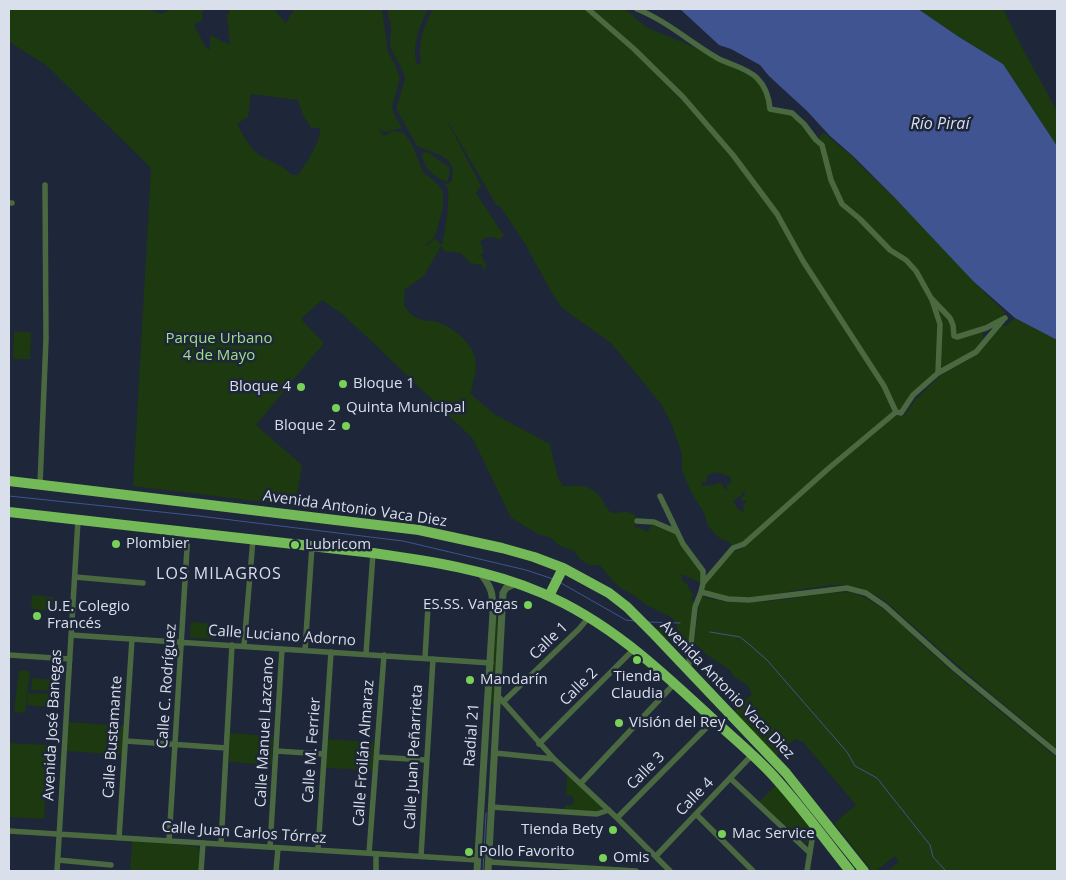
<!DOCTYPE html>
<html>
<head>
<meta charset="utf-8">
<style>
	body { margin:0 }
	#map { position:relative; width:1066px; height:880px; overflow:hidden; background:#1e2639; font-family:"Open Sans",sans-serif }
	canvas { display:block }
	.frame { position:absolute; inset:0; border:10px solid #dadfec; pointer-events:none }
</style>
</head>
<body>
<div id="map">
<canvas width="1066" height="880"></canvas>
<div class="frame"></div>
</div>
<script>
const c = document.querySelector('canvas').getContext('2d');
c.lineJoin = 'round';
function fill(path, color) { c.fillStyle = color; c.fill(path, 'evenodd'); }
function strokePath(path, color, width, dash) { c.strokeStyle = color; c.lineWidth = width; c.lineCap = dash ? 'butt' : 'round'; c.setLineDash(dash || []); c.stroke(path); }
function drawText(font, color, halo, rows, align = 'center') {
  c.font = font + ' "Open Sans",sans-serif'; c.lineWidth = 5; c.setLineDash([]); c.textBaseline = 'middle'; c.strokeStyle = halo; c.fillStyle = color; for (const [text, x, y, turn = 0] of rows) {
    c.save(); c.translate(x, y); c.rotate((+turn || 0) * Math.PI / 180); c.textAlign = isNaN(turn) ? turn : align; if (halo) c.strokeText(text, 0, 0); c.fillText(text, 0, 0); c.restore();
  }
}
const green = new Path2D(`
	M9,9H148L161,14L171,9H205L201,14L203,16L201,21L194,25L206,48L210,50V35L230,45L227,16L230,9H274L286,23L294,9H382L388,52L394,62L400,78L392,107L396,118L402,128L385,132L379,129L383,136L394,131L404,133L412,144L423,172L438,184L443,192V208L436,233L433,239L424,246L428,245L435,238L442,245C446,226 449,208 448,188L444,185L451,182C460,155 433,154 417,146L397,110V106L405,79L403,71L390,47L391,27L387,9H428C420,25 411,47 417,65L421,63C417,44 424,25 433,9H585L625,44L684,100L715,136L777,217L889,399V405L893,412L744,543L732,546L729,542L721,539L715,534L708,526L704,513L690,490L682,470V454L671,423L661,404L611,343L562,308L552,293L524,242L500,206L496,205L491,196L443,113L481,186L476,193L504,236L498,240C491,234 485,237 480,242L484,252L481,255L487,266L484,270L482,265L470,263L461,253L444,251L441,246L424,276L405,289L404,305C406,308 408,312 411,314C419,321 428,320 437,322C454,327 475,345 476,363C477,370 472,385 471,394L494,414L550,444L558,478L563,486C580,485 591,484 602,499C604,503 606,509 611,512C618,516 624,507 636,516L635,528L639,527L647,532L652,524L675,533L698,567L700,572L701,582H699L681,574L683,582L688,584V588L694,595L691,597L694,604L690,636L687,644L689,648L688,656L676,648L672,641L662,637L656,631L658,627H665L676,631L677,625L672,618L645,604C638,596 626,592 618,586C610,579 606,571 599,565H590L581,560L574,551L560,546L551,538L538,534L511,518L473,439L367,337L342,314L322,300L301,319L324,343L256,425L302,465L295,506L133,486L151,168L46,65L9,42ZM251,94L296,100L297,98L303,115L311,128H320C322,140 305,165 298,175H292C282,165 272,162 261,156C251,151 243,134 237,124L248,117ZM717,472L730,477L732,481L727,485V490H726L721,483L712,485L701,486L702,483L706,482L707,475ZM742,491L745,492V494L742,497L741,500L747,501L743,505L744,512L736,508V505L734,503L733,501L741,496Z
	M590,9H625L646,27L708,53L751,75C762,83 767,96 768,109L791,115L821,146L838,198L905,260L921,281L938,318V371L903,409L898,411L804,259L789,231L723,141Z
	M918,9H1003L1024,51L1057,111V146L1003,64L959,37Z
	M822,133L826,134L839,146L853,156L856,161L895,198L939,242L972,280L1005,312L1001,320L957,336L954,325L932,297L917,271L891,249L843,203L831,174L822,143L819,137Z
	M426,152C430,153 444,164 449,167L450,171L448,180L446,181C434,178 422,166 422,153Z
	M934,301L950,319L953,337L983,331C987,351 955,362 941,371V323Z
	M1015,318L1057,340V749L964,671L884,600C872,592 860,586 845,585C816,582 722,613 703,587L732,552L741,549L844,458L894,416H904L915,400L941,375L970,359L981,350L1001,326L1007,325Z
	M14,332H31L30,359H13Z
	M850,592C880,600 903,627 926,648C968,686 1013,721 1057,758V871H887L899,862L895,856L876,871H872L834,823L856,805L803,742L795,739L776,757L734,712L752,694L747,685L734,677L730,670L707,655L694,642L700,599L703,597C721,601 738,604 757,602C788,601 818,592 850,592Z
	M32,595L54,597L53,611L31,609Z
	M496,617L498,618L494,705L490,702Z
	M191,622L214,624L213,639L190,638Z
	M19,670L30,671L25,713L14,712Z
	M32,678L54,680L53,691L31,690Z
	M28,693L50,694L49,707L27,705Z
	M69,722L125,726L123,755L67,751Z
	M230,733L273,736L272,765L229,762Z
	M328,739L374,742L373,770L326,768Z
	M9,743L48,745L44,819L9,817Z
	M567,775L602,807V812L565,811V805H572L574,801L572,796L566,795Z
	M776,785L810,828V837L808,843L804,842L759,802Z
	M132,841L196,846L200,852L198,871H130Z`);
const water = new Path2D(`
	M680,9H918L959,37L1003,64L1057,146V340L1015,318L973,281L895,198L853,156L830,136L807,111L769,76L760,65L731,49L719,45Z`);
const stream = new Path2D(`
	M9,496L199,516L403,541L526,570L553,579
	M561,583L626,620L635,621
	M648,622L680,623
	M710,632L740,637L750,645L767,660L847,752L855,766L877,778L930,845L933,857L946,871
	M483,871L486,813`);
const minor = new Path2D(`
	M588,9L633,48L683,97L733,155L777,214L803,261L884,386L896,412
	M637,9C667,21 691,43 719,59C731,65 747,68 757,78C765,86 769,97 770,109L792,113L804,124L816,140L822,145L831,180L842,204L860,219L890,250L906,260L916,271L931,298L950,318L953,325L954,336L957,337L986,328L1005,318
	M9,203H12
	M932,300L940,324L938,373
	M40,485L46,339L45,185
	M660,496L683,544L703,571V583L701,592L728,599L749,600L847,588L866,593L885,606L955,669L1057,753
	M637,521L654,522L677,532
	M75,577L143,583
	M704,582L733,548L744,544L829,468L896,412L901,413L913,395L938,373L976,352L1003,320
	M71,635L491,663
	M244,646L253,539
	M305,650L312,546
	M366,654L373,553
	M9,655L70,659
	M425,658L428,606
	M688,671L695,607L701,592
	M498,696L554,759L617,818L670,871
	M503,702L579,629L589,617
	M126,741L226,748
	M539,744L635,648
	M276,751L324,754
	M495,753L554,759
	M376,757L426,760
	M730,778L810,853
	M581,783L675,683
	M491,807L597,814L609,810
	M696,814L753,871
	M617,818L714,720
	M9,831L477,860
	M119,838L132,639
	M169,841L188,532
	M221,844L232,645
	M270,847L282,649
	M318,850L331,652
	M369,853L384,655
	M421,856L433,659
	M656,856L752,755
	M58,860L111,865
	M489,862L636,871
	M57,871L78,520
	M201,871L203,843
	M276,871L278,848
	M376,871V854
	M807,871L814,827`);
const tertiary = new Path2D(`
	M477,871L493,612C493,594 492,588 481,574
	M488,871L503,593L506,588L516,583`);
const trunk = new Path2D(`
	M9,481L419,530L502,548L534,557L563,568L609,593L627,607L654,634L786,773L864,871
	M9,512L373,553C429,561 489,570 542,593C610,622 660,670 714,720C735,740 758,758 777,780C803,809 826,841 850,871
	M549,596L563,568`);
const markers = [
	[343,384,5,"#7ad157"],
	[301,387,5,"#7ad157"],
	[336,408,5,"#7ad157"],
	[346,426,5,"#7ad157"],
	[116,544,5,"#7ad157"],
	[295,545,5,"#7ad157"],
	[528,605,5,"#7ad157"],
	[37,616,5,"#7ad157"],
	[637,660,5,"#7ad157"],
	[470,680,5,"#7ad157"],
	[619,723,5,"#7ad157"],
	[613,830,5,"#7ad157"],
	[722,834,5,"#7ad157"],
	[469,852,5,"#7ad157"],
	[603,858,5,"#7ad157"]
];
const parkNames = [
	["Parque Urbano",219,339],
	["4 de Mayo",219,356]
];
const poiNames = [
	["Bloque 1",353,384],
	["Bloque 4",291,387,"right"],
	["Quinta Municipal",346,408],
	["Bloque 2",336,426,"right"],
	["Plombier",126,544],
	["Lubricom",305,545],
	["ES.SS. Vangas",518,605,"right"],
	["U.E. Colegio",47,607],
	["Francés",47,624],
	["Tienda",637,677,"center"],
	["Claudia",637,694,"center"],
	["Mandarín",480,680],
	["Visión del Rey",629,723],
	["Tienda Bety",603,830,"right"],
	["Mac Service",732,834],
	["Pollo Favorito",479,852],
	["Omis",613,858]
];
const streetNames = [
	["Avenida Antonio Vaca Diez",355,509,8],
	["Calle Luciano Adorno",282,636,4],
	["Calle 1",549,641,-44],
	["Calle C. Rodríguez",167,686,-86],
	["Calle 2",579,687,-45],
	["Avenida Antonio Vaca Diez",727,690,46],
	["Avenida José Banegas",53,725,-87],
	["Calle Manuel Lazcano",265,732,-87],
	["Radial 21",472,735,-86],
	["Calle Bustamante",113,737,-86],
	["Calle M. Ferrier",312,750,-86],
	["Calle Froilán Almaraz",364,753,-86],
	["Calle Juan Peñarrieta",414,757,-87],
	["Calle 3",646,771,-45],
	["Calle 4",695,797,-46],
	["Calle Juan Carlos Tórrez",244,833,4]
];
const waterNames = [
	["Río Piraí",940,124]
];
const neighbourhoodNames = [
	["LOS MILAGROS",219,574]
];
fill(green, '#1c3910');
fill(water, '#3f5490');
strokePath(stream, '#3f5490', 1);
strokePath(minor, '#4b6941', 5.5);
strokePath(tertiary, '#4b6941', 7);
strokePath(trunk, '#74b958', 10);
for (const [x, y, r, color] of markers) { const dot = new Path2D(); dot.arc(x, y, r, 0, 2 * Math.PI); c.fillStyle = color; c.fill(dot); strokePath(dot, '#1e2639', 2); }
drawText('15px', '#a0de89', '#1e2639', parkNames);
drawText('15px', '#dadfec', '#1e2639', poiNames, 'left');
drawText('15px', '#dadfec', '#1e2639', streetNames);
drawText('italic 16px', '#d8dff1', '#1e2639', waterNames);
c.letterSpacing = '1px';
drawText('16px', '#dadfec', '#1e2639', neighbourhoodNames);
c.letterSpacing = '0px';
</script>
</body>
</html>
